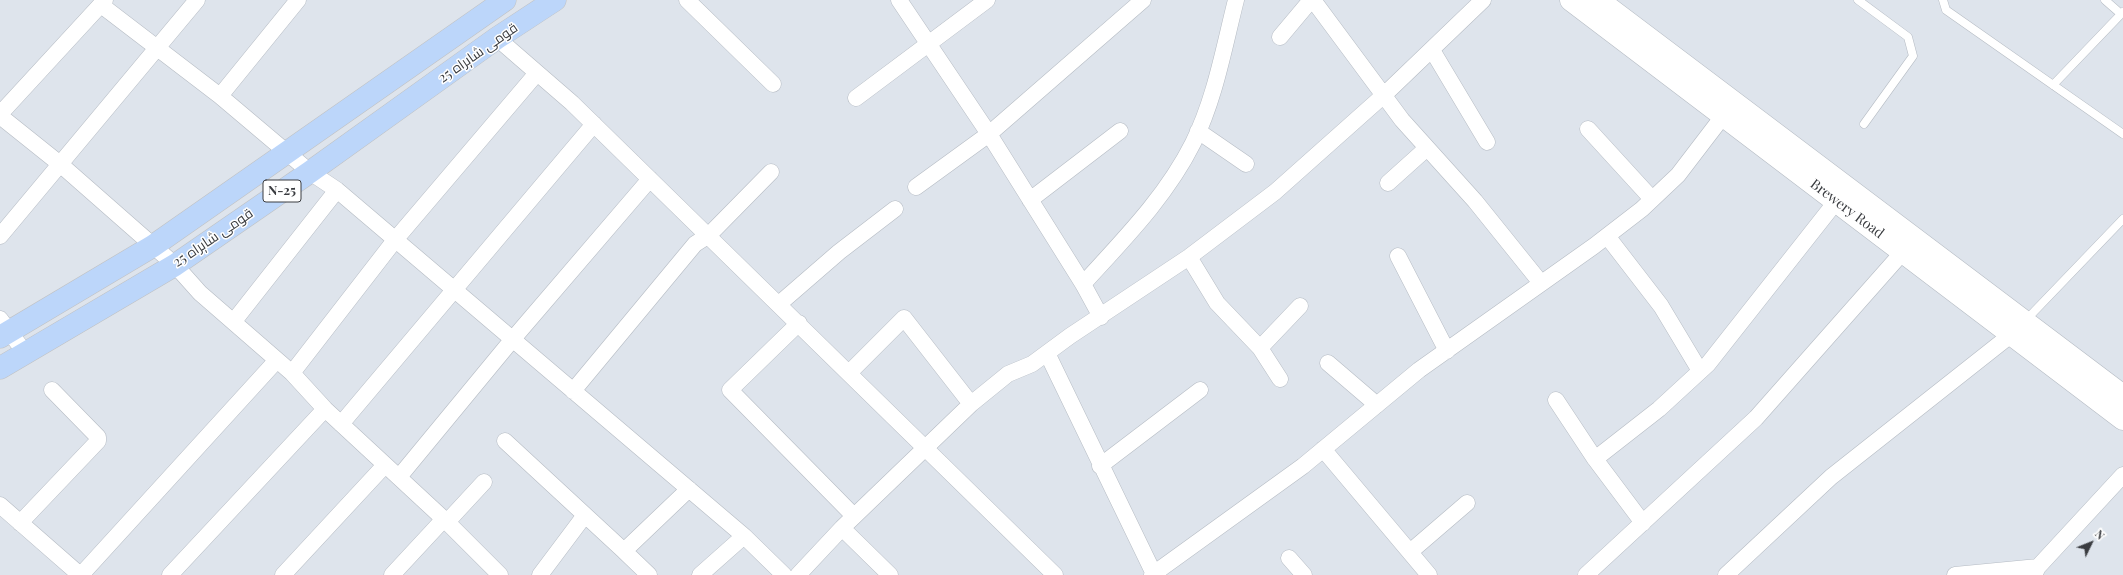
<!DOCTYPE html>
<html>
<head>
<meta charset="utf-8">
<style>
	body { margin:0 }
	#map { position:relative; width:2123px; height:575px; overflow:hidden; background:#dee4ec; font-family:"Playfair Display",serif }
	canvas { display:block }
	.north { position:absolute; left:2071px; top:523px; width:40px; height:40px; -webkit-text-stroke:3px #fff; paint-order:stroke; rotate:47deg; font-size:11px; font-weight:700; line-height:16px; text-align:center; color:#3a3c40 }
	.north::after { content:''; display:block; margin:auto; width:14px; height:18px; background:#3a3c40; clip-path:polygon(50% 0,100% 100%,50% 72%,0 100%) }
</style>
</head>
<body>
<div id="map">
<canvas width="2123" height="575"></canvas>
<div class="north">N</div>
</div>
<script>
const c = document.querySelector('canvas').getContext('2d');
c.lineJoin = 'round';
function strokePath(path, color, width, dash) { c.strokeStyle = color; c.lineWidth = width; c.lineCap = dash ? 'butt' : 'round'; c.setLineDash(dash || []); c.stroke(path); }
function drawText(font, color, halo, rows, align = 'center') {
  c.font = font + ' "Playfair Display",Cairo,serif'; c.lineWidth = 3; c.setLineDash([]); c.textBaseline = 'middle'; c.strokeStyle = halo; c.fillStyle = color; for (const [text, x, y, turn = 0] of rows) {
    c.save(); c.translate(x, y); c.rotate((+turn || 0) * Math.PI / 180); c.textAlign = isNaN(turn) ? turn : align; if (halo) c.strokeText(text, 0, 0); c.fillText(text, 0, 0); c.restore();
  }
}
const lane = new Path2D(`
	M1858,0L1908,37L1913,56L1864,124
	M1943,0L1946,10L2123,134
	M2105,0L2121,14
	M2053,85L2123,12
	M2025,321L2123,219`);
const street = new Path2D(`
	M687,0L773,84
	M899,0L989,134L1083,284L1101,317
	M1313,0L1402,120L1475,201L1541,283
	M101,5L220,96L310,172L337,190L744,536L784,575
	M1280,37L1311,0
	M497,38L572,103L1055,575
	M1432,50L1487,142
	M220,96L298,0
	M856,98L987,0
	M0,114L105,0
	M0,116L60,164L175,265L200,293L292,373L325,409L447,522L500,575
	M1588,129L1652,199
	M1198,131L1246,164
	M1388,183L1427,148
	M916,187L989,134L1143,0
	M1030,200L1120,131
	M0,236L197,0
	M1607,236L1661,306L1700,371
	M1398,256L1447,351
	M1189,257L1217,303L1260,348L1280,379
	M1083,284C1123,240 1166,197 1193,143C1215,99 1224,47 1236,0
	M779,304L839,252L895,209
	M0,319L26,354
	M234,321L337,190
	M799,323L730,390L854,516
	M1260,348L1300,306
	M1047,353L1154,574
	M1328,363L1377,405
	M292,373L395,240L537,73
	M849,373L904,318L971,404
	M573,391L695,244L709,235L771,172
	M1556,400L1595,459L1643,523
	M341,424L594,124
	M505,441L624,551
	M1323,449L1429,575
	M1595,459L1659,409L1708,364L1842,194
	M1100,466L1200,390
	M399,477L512,340L650,179
	M0,505L80,575
	M447,522L484,482
	M20,523L98,441V437L52,390
	M842,528L890,575
	M1410,552L1467,503
	M1289,558L1304,575
	M81,575L277,360
	M170,575L325,409
	M283,575L385,465
	M392,575L443,520
	M540,575L585,515
	M649,575L624,551L689,489
	M700,575L744,536
	M798,575L842,528L971,404L1008,374L1032,364L1070,336L1189,257L1275,192L1384,95L1483,0
	M1152,575L1303,466L1419,370L1594,246L1642,209L1678,175L1730,107
	M1586,575L1756,418L1909,245
	M1726,575L1831,477L2012,334
	M1955,575L2038,567
	M2034,575L2038,567L2123,475`);
const secondary = new Path2D(`
	M1571,0L2123,419
	M1598,0L2123,396`);
const highway = new Path2D(`
	M0,337L153,246L505,0
	M0,368L175,265L310,172L497,38L555,0`);
const shields = [
	[282,191,38]
];
const shieldNames = [
	["N-25",282,191]
];
const streetNames = [
	["قومی شاہراہ 25",478,53,-35],
	["Brewery Road",1847,209,37],
	["قومی شاہراہ 25",213,238,-34]
];
strokePath(lane, '#b5bbc3', 9);
strokePath(street, '#b5bbc3', 17);
strokePath(secondary, '#b5bbc3', 23);
strokePath(highway, '#c0c1c2', 23);
strokePath(lane, '#fff', 8);
strokePath(street, '#fff', 16);
strokePath(secondary, '#fff', 22);
strokePath(highway, '#bcd6fa', 22);
for (const [x, y, w] of shields) { const box = new Path2D(); box.roundRect(x - w / 2, y - 11, w, 22, 3); c.fillStyle = '#fff'; c.fill(box); strokePath(box, '#3a3c40', 1); }
drawText('bold 13px', '#3a3c40', null, shieldNames);
drawText('14px', '#3a3c40', '#fff', streetNames);
</script>
</body>
</html>
